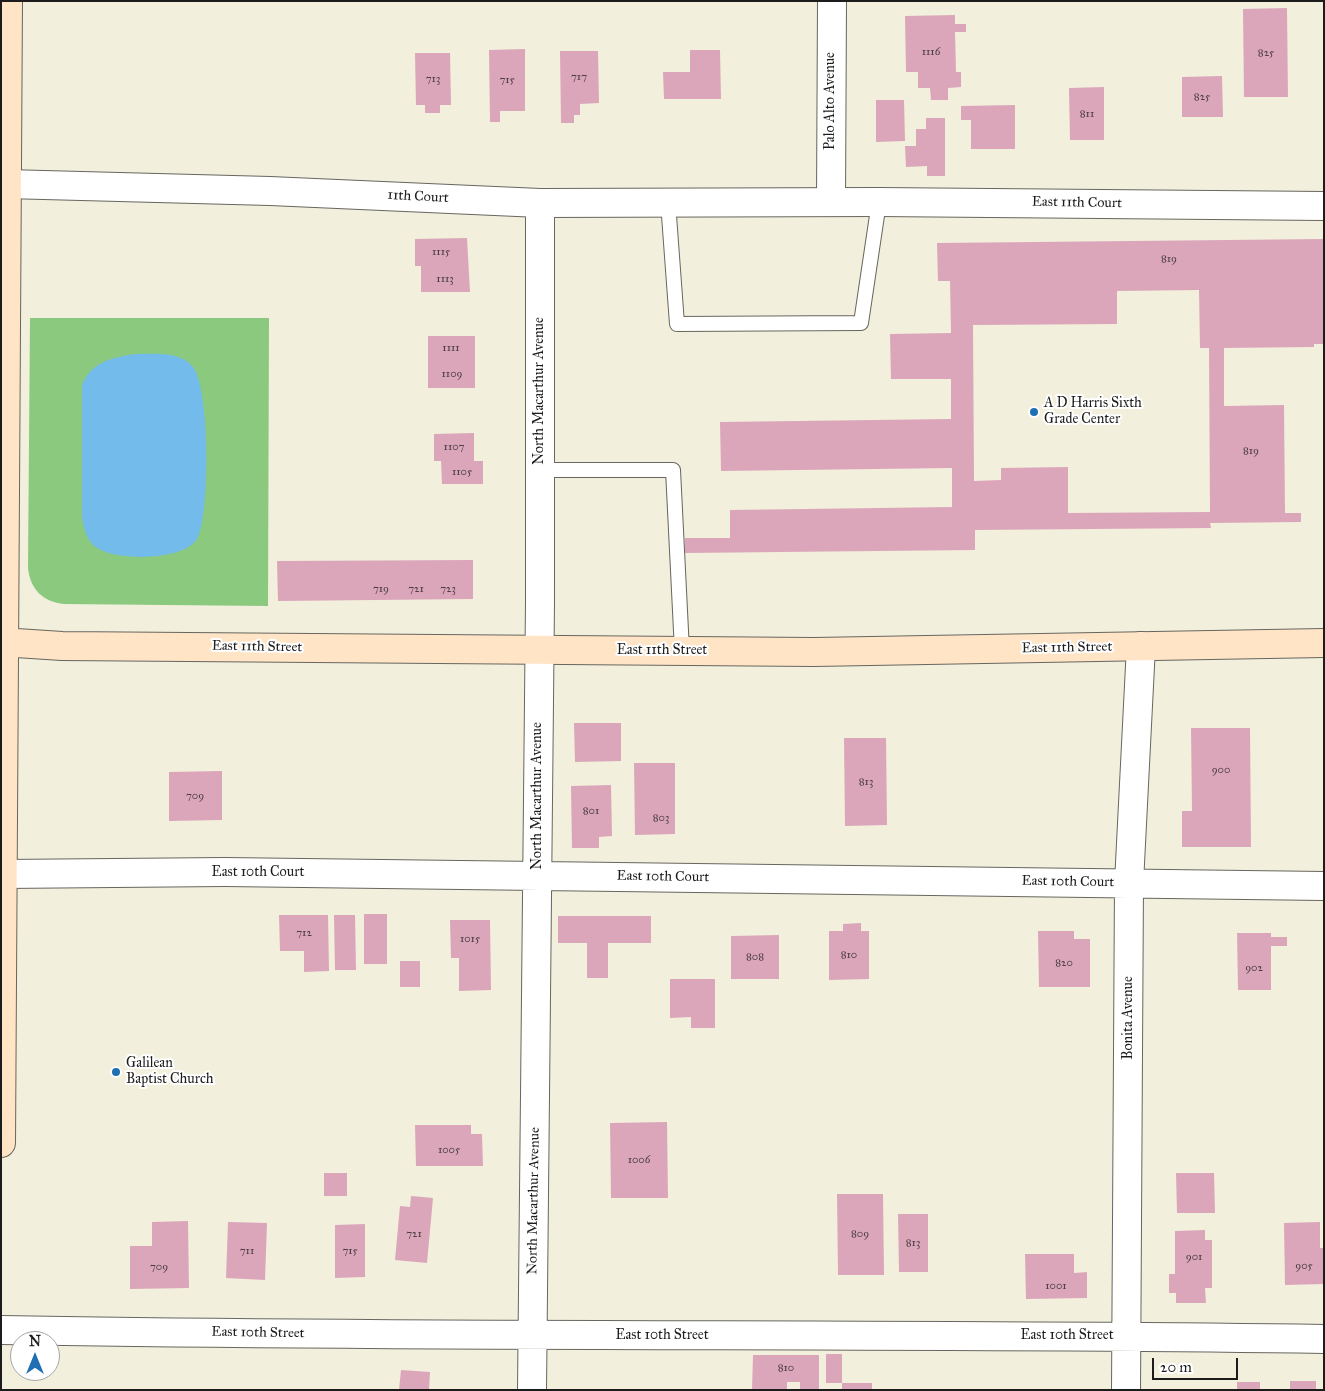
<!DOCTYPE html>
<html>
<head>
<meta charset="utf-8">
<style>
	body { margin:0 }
	#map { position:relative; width:1325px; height:1391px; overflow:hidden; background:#f2efdc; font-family:"IM FELL Great Primer",serif }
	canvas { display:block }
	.frame { position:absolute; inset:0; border:2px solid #1c1c1c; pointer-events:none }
	.north { position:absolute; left:10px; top:1331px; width:50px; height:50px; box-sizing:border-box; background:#fff; border:1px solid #a4a4a4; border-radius:50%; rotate:0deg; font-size:14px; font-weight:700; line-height:20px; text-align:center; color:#1c1c1c }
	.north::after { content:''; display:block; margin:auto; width:18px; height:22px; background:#1f6fb2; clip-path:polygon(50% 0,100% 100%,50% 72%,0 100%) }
	.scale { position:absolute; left:1152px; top:1358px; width:86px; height:22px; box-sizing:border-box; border:2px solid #1c1c1c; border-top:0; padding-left:6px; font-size:15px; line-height:18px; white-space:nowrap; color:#1c1c1c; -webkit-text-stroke:4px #fff; paint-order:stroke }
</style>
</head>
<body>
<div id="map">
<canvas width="1325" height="1391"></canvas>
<div class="frame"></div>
<div class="north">N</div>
<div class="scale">20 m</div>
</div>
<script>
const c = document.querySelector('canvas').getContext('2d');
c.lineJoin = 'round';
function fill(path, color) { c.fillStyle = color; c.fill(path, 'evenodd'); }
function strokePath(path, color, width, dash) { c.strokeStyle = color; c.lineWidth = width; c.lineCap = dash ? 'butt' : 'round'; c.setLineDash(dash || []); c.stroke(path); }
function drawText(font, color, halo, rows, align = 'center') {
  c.font = font + ' "IM FELL Great Primer",serif'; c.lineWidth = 4; c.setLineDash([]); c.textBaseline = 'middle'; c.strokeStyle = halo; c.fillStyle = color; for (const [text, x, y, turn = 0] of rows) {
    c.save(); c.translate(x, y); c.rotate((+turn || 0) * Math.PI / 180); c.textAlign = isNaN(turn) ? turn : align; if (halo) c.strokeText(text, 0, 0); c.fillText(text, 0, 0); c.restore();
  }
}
const green = new Path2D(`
	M30,318H269L268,606L64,604C43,602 30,589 28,568Z`);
const water = new Path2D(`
	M136,354C153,354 181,351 193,367C210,389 210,511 198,537C187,561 119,561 99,549C87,543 84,529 82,517V385C91,362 113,357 136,354Z`);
const building = new Path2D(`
	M1287,8L1288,97H1244L1243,9Z
	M955,15V24H966V32H955L956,72H961V87L948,88V100H931L930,88H918V72H906L905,16Z
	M525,49V111H500V122H490L489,50Z
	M690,50H720L721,99H664L663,72H690Z
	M560,51H598L599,103L580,104V115H574V123H561Z
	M415,53H450L451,105H440V113H425V105H416Z
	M1222,76L1223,117H1182V77Z
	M1104,87V140H1070L1069,88Z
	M876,100H904L905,141L876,142Z
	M1015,105V149H971V120H961V106Z
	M926,118H945V176H927V166L906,167L905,146H916V129H926Z
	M467,238L470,292H421V266H415V239Z
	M1324,239V344H1314V347L1224,348V406L1284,405L1285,513H1301V522L1210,523L1211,528L975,530V550L685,553V538H730V510L952,507V468L721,471L720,422L951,419V379H891L890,334L951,333L950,281H938L937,243ZM1199,290L1200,348H1209L1210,512L1068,513V467L1001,468V480L974,481L973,325L1117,324V291Z
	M428,336H475V388H428Z
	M474,433V461H483V484H442L441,461H434V434Z
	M473,560V599L278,601L277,561Z
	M574,723H621V761L575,762Z
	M1191,728H1250L1251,847H1182V811H1192Z
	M844,738H886L887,825L845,826Z
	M634,763H675V834L635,835Z
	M222,771V820L169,821V772Z
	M611,785L612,836L599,837V848H572L571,786Z
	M364,914H387V964H364Z
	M279,915H328L329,971L304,972V951H280Z
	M334,915H355L356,970H335Z
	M558,916H651V943H608V978H587V943H558Z
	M450,920H490L491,990L459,991V958H451Z
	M861,923V931H869V979L829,980V931H843V924Z
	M1038,931H1074V939H1090V987H1039Z
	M1237,933H1271V937H1287V946H1271V990H1238Z
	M779,935V979H731V936Z
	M400,961H420V987H400Z
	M670,979H715V1028H691V1017L670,1018Z
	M667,1122L668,1198H611L610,1123Z
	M415,1125H471V1134H482L483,1166H416Z
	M324,1173H347V1196H324Z
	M1176,1173H1214L1215,1213H1177Z
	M837,1194H883L884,1275H838Z
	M411,1196L433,1198L427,1263L395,1260L400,1206L410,1207Z
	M898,1214H928V1272H899Z
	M188,1221L189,1288L130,1289V1246H152V1222Z
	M228,1222L267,1223L265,1280L226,1278Z
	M1320,1222V1248H1324V1284L1285,1285L1284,1223Z
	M365,1224V1277L335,1278V1225Z
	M1205,1230V1240H1212V1288H1205L1206,1303H1176V1293H1169V1274H1175V1231Z
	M1025,1254H1074V1273L1087,1272V1298L1026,1299Z
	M826,1354H842V1383H872V1390H842V1383H826Z
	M753,1355H819V1390H800V1382H787V1390H752Z
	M401,1370L430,1372L429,1390H399Z
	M1290,1381H1316V1390H1290Z
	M1237,1382H1260V1390H1237Z`);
const service = new Path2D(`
	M668,202L677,324L861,323L879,202
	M540,470H673L682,651`);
const minor = new Path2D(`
	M6,184L270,191L540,203L879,202L1324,206
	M831,202L832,1
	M3,874L225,872L1324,886
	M1,1330C442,1338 883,1333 1324,1339
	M532,1390L540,602V203
	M1126,1390L1129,883L1141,646`);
const secondary = new Path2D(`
	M1,642L62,646L814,652L1324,643
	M1,1143L8,1`);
const markers = [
	[1034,412,5,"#1f6fb2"],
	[116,1072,5,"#1f6fb2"]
];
const numberNames = [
	["1116",931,52],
	["825",1266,53],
	["717",579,77],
	["713",433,79],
	["715",507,80],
	["825",1202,97],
	["811",1087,114],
	["1115",441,252],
	["819",1169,259],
	["1113",445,279],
	["1111",451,348],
	["1109",452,374],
	["1107",454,447],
	["819",1251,451],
	["1105",462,472],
	["719",381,589],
	["721",416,589],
	["723",448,589],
	["900",1221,770],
	["813",866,782],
	["709",195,796],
	["801",591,811],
	["803",661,818],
	["712",304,933],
	["1015",470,939],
	["810",849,955],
	["808",755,957],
	["820",1064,963],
	["902",1254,968],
	["1005",449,1150],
	["1006",639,1160],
	["721",414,1234],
	["809",860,1234],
	["813",913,1243],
	["711",247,1251],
	["715",350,1251],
	["901",1194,1257],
	["905",1304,1266],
	["709",159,1267],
	["1001",1056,1286],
	["810",786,1368]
];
const streetNames = [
	["Palo Alto Avenue",831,101,-90],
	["11th Court",418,197,3],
	["East 11th Court",1077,203,1],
	["North Macarthur Avenue",540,391,-90],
	["East 11th Street",257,647,1],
	["East 11th Street",1067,648,-1],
	["East 11th Street",662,651],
	["North Macarthur Avenue",538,796,-90],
	["East 10th Court",258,873],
	["East 10th Court",663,877,1],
	["East 10th Court",1068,882,1],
	["Bonita Avenue",1129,1018,-90],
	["North Macarthur Avenue",534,1201,-89],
	["East 10th Street",258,1333,1],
	["East 10th Street",662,1336],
	["East 10th Street",1067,1336]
];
const poiNames = [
	["A D Harris Sixth",1044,404],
	["Grade Center",1044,420],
	["Galilean",126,1064],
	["Baptist Church",126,1080]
];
fill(green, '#8bc97f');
fill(water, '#73bbeb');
fill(building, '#dba6ba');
strokePath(service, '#67665f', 16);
strokePath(minor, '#67665f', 30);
strokePath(secondary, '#67665f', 30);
strokePath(service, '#fff', 14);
strokePath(minor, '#fff', 28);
strokePath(secondary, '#ffe4c6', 28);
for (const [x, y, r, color] of markers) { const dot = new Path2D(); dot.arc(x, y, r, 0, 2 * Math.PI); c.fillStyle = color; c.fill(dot); strokePath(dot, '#fff', 2); }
drawText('11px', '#4c3e44', null, numberNames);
drawText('14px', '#1c1c1c', '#fff', streetNames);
drawText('14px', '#1c1c1c', '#fff', poiNames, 'left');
</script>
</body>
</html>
